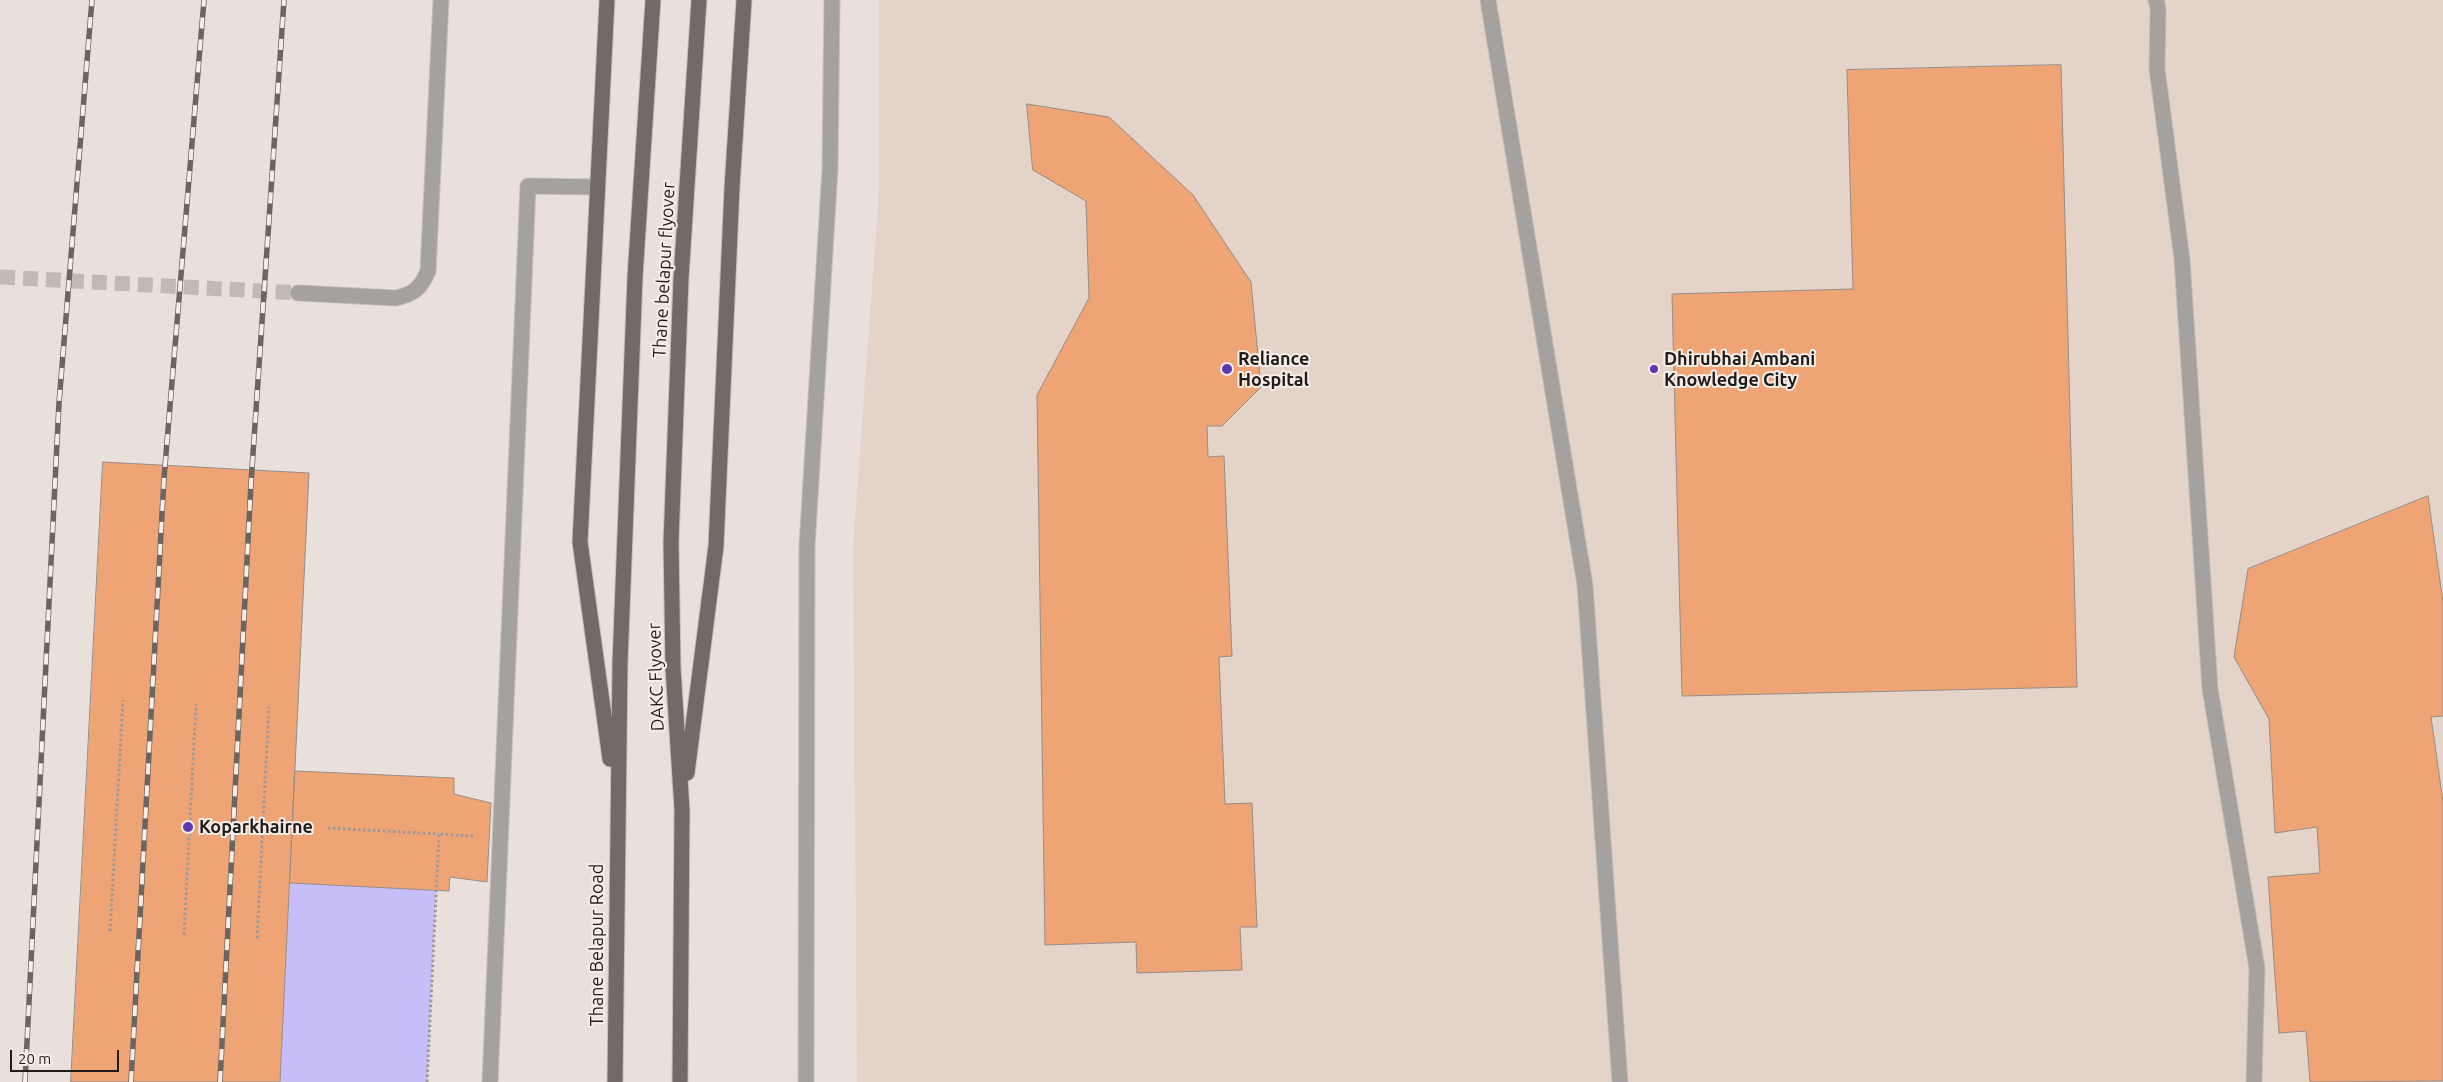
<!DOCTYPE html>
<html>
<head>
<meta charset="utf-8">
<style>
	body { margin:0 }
	#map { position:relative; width:2443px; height:1082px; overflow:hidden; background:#eae0db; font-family:Ubuntu,sans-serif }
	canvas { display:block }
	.scale { position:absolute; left:10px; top:1050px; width:109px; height:22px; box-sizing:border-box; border:2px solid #1f1c1a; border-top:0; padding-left:6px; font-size:15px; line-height:18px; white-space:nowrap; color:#1f1c1a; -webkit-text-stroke:4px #f8eee8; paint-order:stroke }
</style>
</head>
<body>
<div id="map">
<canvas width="2443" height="1082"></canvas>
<div class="scale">20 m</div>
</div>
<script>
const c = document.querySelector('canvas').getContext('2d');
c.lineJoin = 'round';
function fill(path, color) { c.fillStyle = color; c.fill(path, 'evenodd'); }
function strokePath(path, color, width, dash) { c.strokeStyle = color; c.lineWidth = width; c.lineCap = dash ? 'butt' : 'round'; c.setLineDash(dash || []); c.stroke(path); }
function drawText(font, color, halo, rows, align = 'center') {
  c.font = font + ' Ubuntu,sans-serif'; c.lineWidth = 4; c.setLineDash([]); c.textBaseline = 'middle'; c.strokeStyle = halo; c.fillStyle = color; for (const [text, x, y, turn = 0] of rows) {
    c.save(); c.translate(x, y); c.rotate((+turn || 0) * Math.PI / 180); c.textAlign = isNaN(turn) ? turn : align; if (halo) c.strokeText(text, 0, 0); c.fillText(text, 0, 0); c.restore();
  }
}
const built = new Path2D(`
	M879,0H2443V1082H857L853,547L879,191Z`);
const green = new Path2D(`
	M290,883L436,890L427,1082H280Z`);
const building = new Path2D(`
	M2061,65L2077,687L1682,696L1672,294L1853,289L1847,70Z
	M1027,104L1109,117L1193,195L1251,282L1261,387L1222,426H1207L1208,457L1224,456L1232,656L1219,657L1225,804L1252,803L1257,927H1240L1242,970L1137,973L1136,942L1045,945L1037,395L1089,298L1086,201L1033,170Z
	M103,462L309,473L280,1082H71Z
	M2428,496L2443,602V716L2431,717L2443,802V1081L2310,1082L2306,1031L2279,1033L2268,877L2320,873L2317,827L2275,833L2269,719L2234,657L2248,569Z
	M295,771L454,778V794L491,803L487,882L450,877L449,891L290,883Z`);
const tertiaryTunnel = new Path2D(`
	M0,277L298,293`);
const path = new Path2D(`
	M328,828L439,834
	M110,931L123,700
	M184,935L196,704
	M257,938L269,707
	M427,1082L439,834L474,836`);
const service = new Path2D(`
	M1488,0L1585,585L1620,1082
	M2156,0L2158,8L2157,69L2182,259L2210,689L2257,968L2254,1082
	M490,1082L528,186L596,187`);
const tertiary = new Path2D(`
	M298,293L396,298C414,294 421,288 428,271L441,0
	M806,1082L807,546L830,169L832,0`);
const primary = new Path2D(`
	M607,0L580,542L610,759
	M687,773L716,546L732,188L744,0
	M615,1082L620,663L635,277L653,0
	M680,1082L682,810L673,668L671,542L681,279L699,0`);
const rail = new Path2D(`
	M25,1082L59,403L92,0
	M131,1082L164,478L204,0
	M220,1082L251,483L284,0`);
const markers = [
	[1227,369,6,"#5d39b1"],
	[1654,369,5,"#5d39b1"],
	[188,827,6,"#5d39b1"]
];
const streetNames = [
	["Thane belapur flyover",664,270,-87],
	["DAKC Flyover",656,677,-92],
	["Thane Belapur Road",597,945,-90]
];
const poiNames = [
	["Reliance",1238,359],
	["Hospital",1238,380],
	["Dhirubhai Ambani",1664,359],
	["Knowledge City",1664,380],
	["Koparkhairne",199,827]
];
fill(built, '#e4d3c9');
fill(green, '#c7bef9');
fill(building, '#efa476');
strokePath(building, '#968d88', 1);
strokePath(tertiaryTunnel, '#c1b9b4', 15, [15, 8]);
strokePath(service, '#c5bdb8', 17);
strokePath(tertiary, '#c5bdb8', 17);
strokePath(primary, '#c5bdb8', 17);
strokePath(path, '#a09995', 3, [2.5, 2.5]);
strokePath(service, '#a5a19e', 15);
strokePath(tertiary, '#a5a19e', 15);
strokePath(primary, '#716a66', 15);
strokePath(rail, '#6b6562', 5.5);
strokePath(rail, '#f8eee8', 4, [11]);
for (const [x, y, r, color] of markers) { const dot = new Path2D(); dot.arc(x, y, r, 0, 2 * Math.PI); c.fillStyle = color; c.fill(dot); strokePath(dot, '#f8eee8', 2); }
drawText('18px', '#1f1c1a', '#f8eee8', streetNames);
drawText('bold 18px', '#1f1c1a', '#f8eee8', poiNames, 'left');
</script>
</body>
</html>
